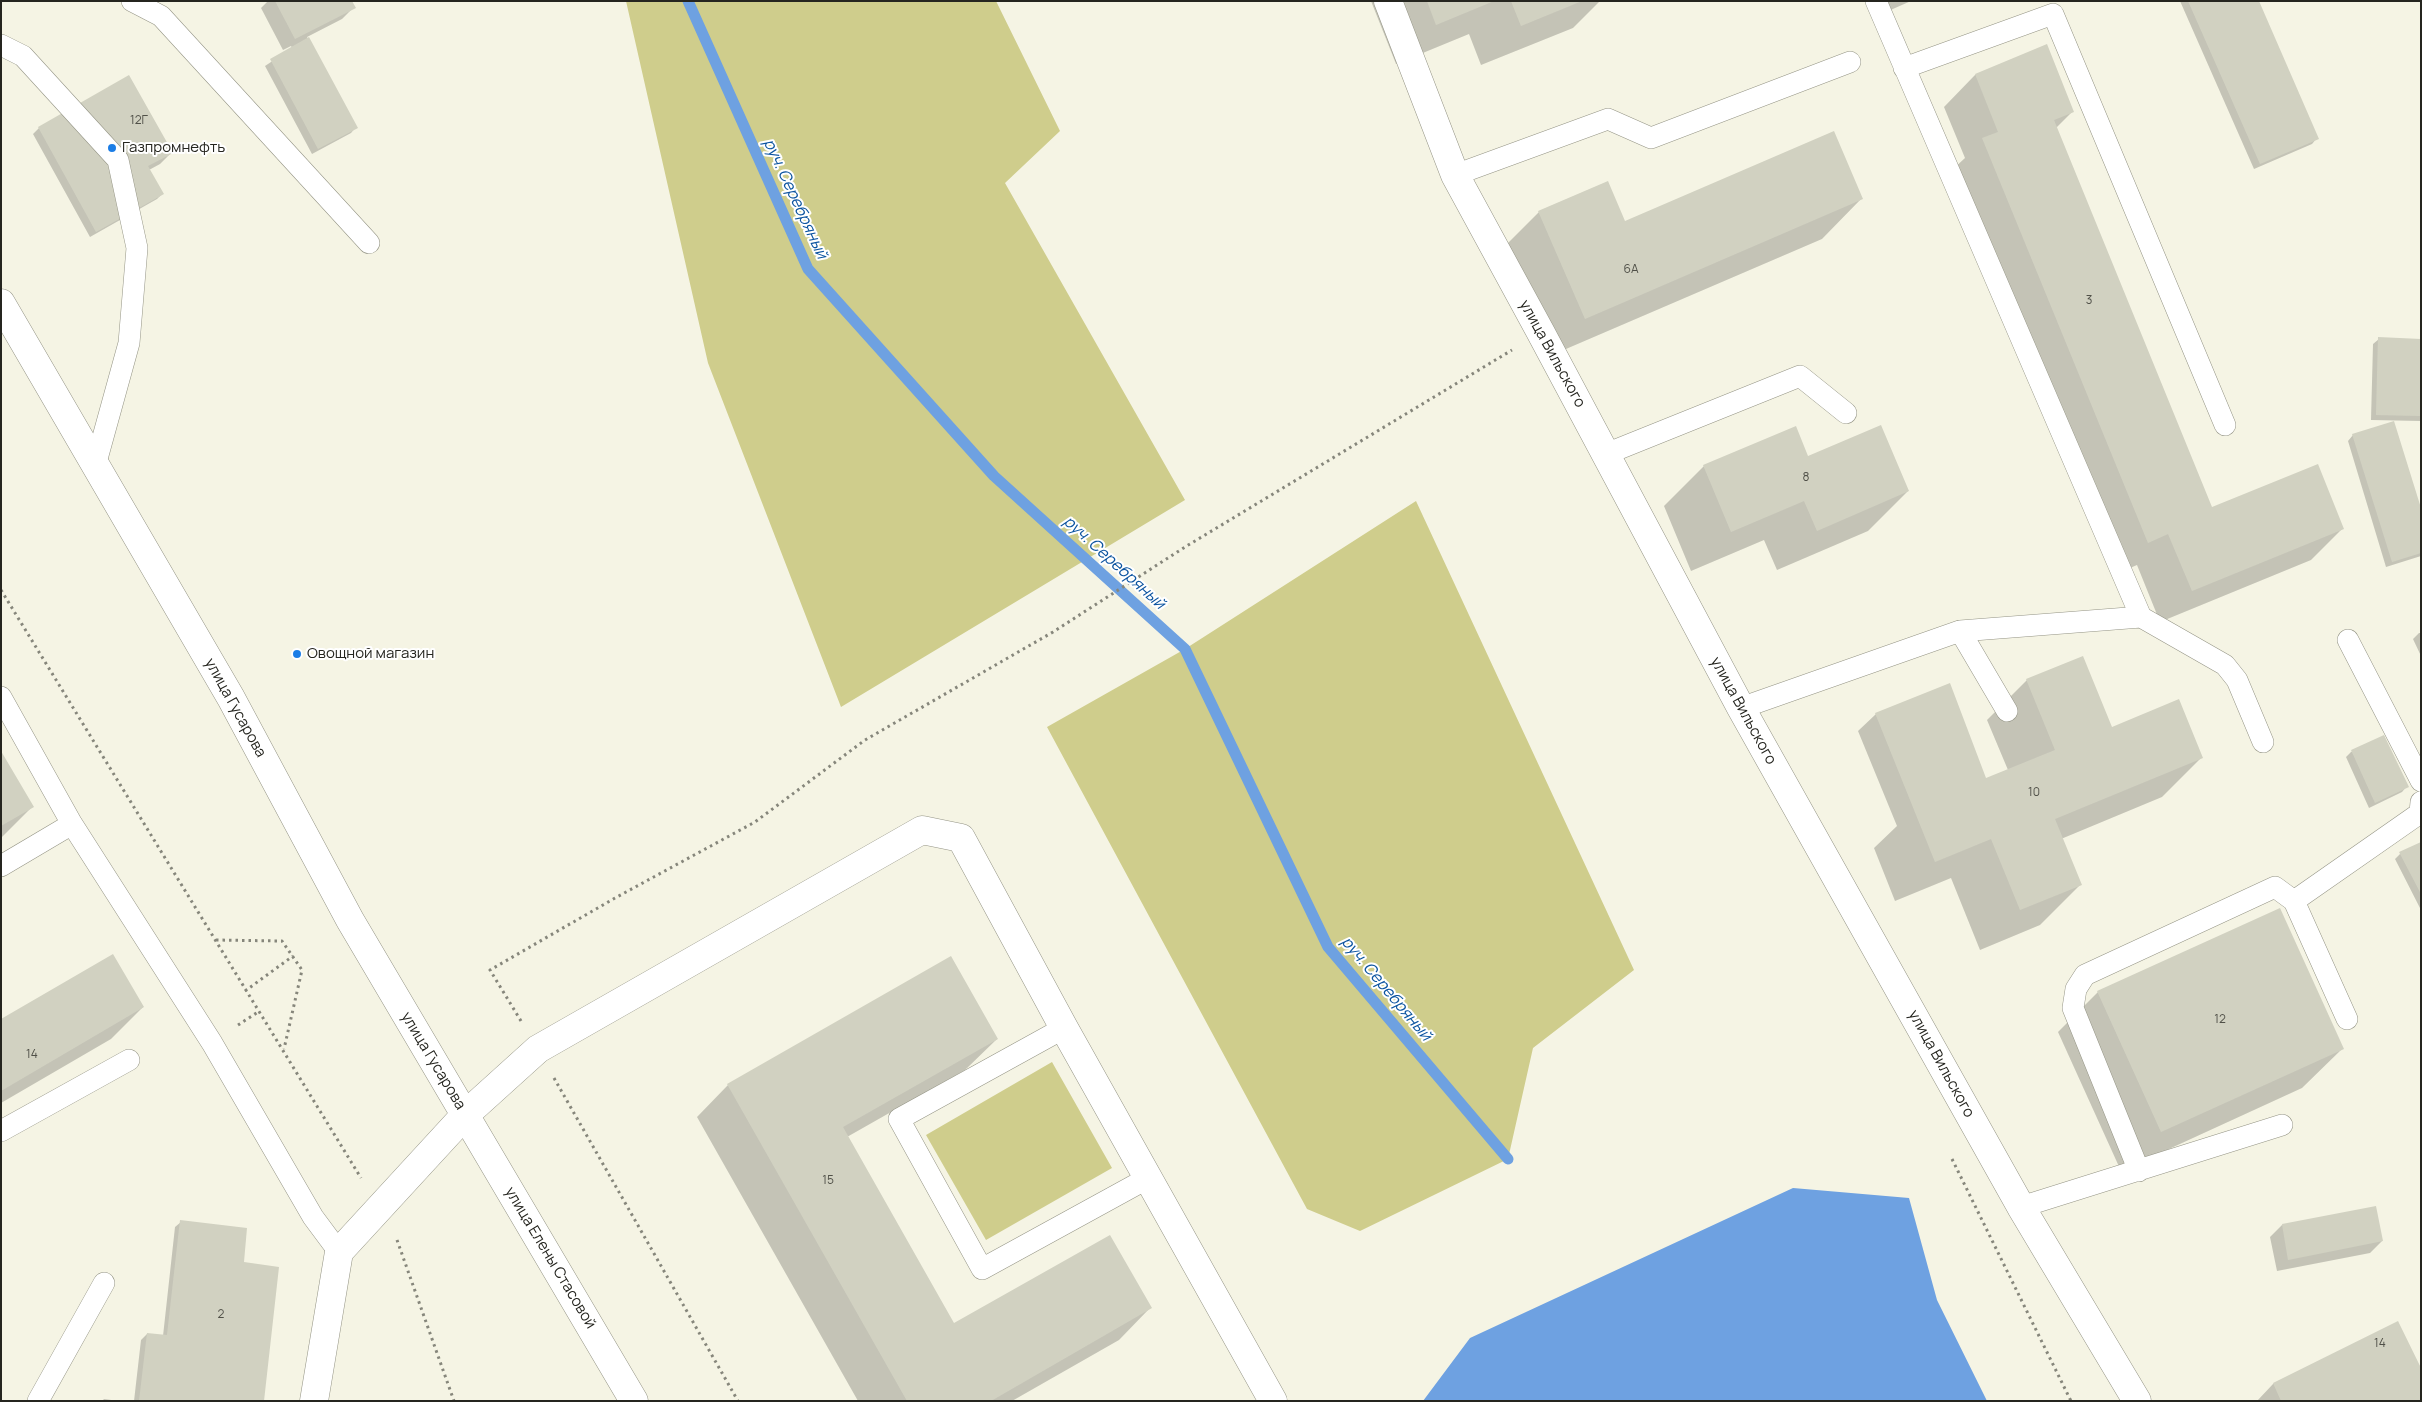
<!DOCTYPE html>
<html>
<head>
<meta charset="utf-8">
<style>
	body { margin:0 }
	#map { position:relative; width:2422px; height:1402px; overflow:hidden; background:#f5f4e4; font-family:Manrope,sans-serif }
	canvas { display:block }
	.frame { position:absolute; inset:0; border:2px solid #25251f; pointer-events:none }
</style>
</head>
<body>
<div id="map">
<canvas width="2422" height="1402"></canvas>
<div class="frame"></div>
</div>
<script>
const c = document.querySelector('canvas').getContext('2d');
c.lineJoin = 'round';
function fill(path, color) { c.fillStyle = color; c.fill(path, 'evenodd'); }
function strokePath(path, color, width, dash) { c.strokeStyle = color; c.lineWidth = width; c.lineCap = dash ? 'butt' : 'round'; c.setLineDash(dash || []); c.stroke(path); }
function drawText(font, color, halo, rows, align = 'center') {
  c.font = font + ' Manrope,sans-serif'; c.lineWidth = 4; c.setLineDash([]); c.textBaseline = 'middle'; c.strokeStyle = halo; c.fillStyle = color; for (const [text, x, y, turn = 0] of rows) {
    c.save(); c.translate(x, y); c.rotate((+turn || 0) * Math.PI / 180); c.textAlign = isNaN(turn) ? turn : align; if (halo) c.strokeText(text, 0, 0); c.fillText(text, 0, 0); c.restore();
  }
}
const green = new Path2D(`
	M626,1H996L1060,131L1005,183L1185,500L841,707L708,363Z
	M1416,501L1634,970L1533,1048L1508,1159L1360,1231L1307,1209L1047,727L1185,649Z
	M1052,1062L1112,1168L986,1240L926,1135Z`);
const water = new Path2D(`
	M1793,1188L1909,1198L1937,1300L1987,1401H1423L1470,1338Z`);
const shadow = new Path2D(`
	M268,1H351L354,7L342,19L307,37L356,127L351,133L312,154L265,66L292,48L291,46L283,50L261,8Z
	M1371,1H1600L1573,28L1481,65L1469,34L1396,64Z
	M1881,1H1911L1886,12Z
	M2180,1H2257L2317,138L2312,144L2254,169Z
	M2046,46L2073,111L2056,128L2212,509L2342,529L2311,560L2160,622L2137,565L2116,574L1951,171L1965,158L1944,107L1975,75Z
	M39,128L172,152L160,164L149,170L162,194L157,199L90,237L33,134Z
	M1861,199L1822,239L1545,358L1499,252L1539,212L1624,223Z
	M2379,339L2421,340V421L2371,420L2373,344Z
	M2353,435L2421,512V556L2386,567L2348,441Z
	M1808,457L1908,491L1868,531L1777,570L1764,540L1691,571L1664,506L1704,466Z
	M2419,633H2421V656L2413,639Z
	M2027,680L2112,728L2202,757L2162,797L2061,839L2080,885L2040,925L1980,950L1951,878L1895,901L1874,848L1897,826L1858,731L1876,714L1981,781L2008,770L1987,720Z
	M2384,736L2407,786L2402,792L2369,808L2346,757L2351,752Z
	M1,754L32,807L1,838Z
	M2421,843V910L2395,859L2400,854Z
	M2098,992L2342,1049L2302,1088L2121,1171L2058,1032Z
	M143,1007L111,1039L1,1103V1020Z
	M997,1039L965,1070L847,1137L954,1325L1150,1308L1119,1340L1012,1401H858L697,1117L728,1085Z
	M181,1222L242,1264L262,1401H134L141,1340L147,1334L163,1336L175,1227Z
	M2282,1225L2382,1241L2370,1253L2277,1271L2270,1237Z
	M2398,1322L2421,1401H2257L2273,1384Z
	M104,1399L119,1401H102Z`);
const stream = new Path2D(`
	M688,1L808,269L994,476L1185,649L1328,947L1508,1159`);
const building = new Path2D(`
	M275,1H352L356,8L295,39Z
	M1427,1H1494L1436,25Z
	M1511,1H1582L1521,26Z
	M2188,1H2259L2319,139L2260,164Z
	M309,37L358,128L318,149L270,59Z
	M2047,44L2074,112L2054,120L2212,507L2318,464L2344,529L2192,591L2168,534L2148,543L1982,138L1998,132L1975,74Z
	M129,75L173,153L148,166L164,194L96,232L38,127Z
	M1834,131L1863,199L1585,319L1538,211L1608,181L1625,221Z
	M2378,337L2421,339V416L2376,415Z
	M2394,421L2421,508V553L2392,562L2352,434Z
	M1881,425L1909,491L1817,531L1804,501L1731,532L1703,465L1796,426L1808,456Z
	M2083,656L2112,727L2179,699L2203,758L2055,819L2082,885L2020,910L1991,839L1935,862L1875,713L1950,683L1986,778L2055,750L2026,679Z
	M2384,735L2409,787L2375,803L2351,750Z
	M1,751L34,807L1,826Z
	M2421,842V894L2399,852Z
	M2280,908L2344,1049L2161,1132L2097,991Z
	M113,954L144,1007L1,1091V1019Z
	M951,956L998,1039L843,1127L954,1323L1110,1235L1152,1308L991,1401H907L727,1084Z
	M2376,1206L2383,1241L2288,1260L2282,1224Z
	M180,1220L247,1228L244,1262L279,1267L264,1401H139L147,1333L167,1335Z
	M2398,1321L2421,1368V1401H2281L2273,1383Z`);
const path = new Path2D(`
	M1,590L361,1178
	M216,940L282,941L302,970L284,1049
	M245,991L293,956
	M521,1021L490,970L615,898L755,822L865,740L1053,632L1185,547L1512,350
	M238,1025L258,1012
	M554,1078L738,1401
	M1952,1159L2071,1401
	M397,1240L454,1401`);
const service = new Path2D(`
	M132,1L161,16L369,243
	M1876,1L2141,617L1960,631
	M1,45L23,56L118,160L137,248L129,343L95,466
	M1904,68L2053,14L2225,425
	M1455,175L1608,119L1651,138L1850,62
	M1606,454L1800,376L1846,413
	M2141,617L2225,665L2237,680L2263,742
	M2348,640L2421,781
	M1,697L72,824L212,1043L313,1217L339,1252
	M1741,708L1960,631L2007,711
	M1,866L72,824
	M2294,901L2420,813L2421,802
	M1064,1028L899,1119L982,1269L1148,1178
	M1,1131L129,1060
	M2139,1171L2073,1008L2076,989L2085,975L2275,887L2294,901L2347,1019
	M2021,1207L2282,1125
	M38,1401L104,1283`);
const minor = new Path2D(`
	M1388,1L1455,175L1541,333L1741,708L2021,1207L2137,1401
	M314,1401L339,1252L465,1115L538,1049L922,830L961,838L1064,1028L1273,1401`);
const secondary = new Path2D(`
	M1,303L231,698L350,920L634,1401`);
const markers = [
	[112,148,5,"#1b7de6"],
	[297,654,5,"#1b7de6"]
];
const numberNames = [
	["12Г",139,121],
	["6А",1631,270],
	["3",2089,301],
	["8",1806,478],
	["10",2034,793],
	["12",2220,1020],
	["14",32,1055],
	["15",828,1181],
	["2",221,1315],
	["14",2380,1344]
];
const poiNames = [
	["Газпромнефть",122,148],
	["Овощной магазин",307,654]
];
const streetNames = [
	["улица Вильского",1552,354,61],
	["улица Гусарова",235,708,61],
	["улица Вильского",1743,711,61],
	["улица Гусарова",433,1061,59],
	["улица Вильского",1941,1064,61],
	["улица Елены Стасовой",550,1258,59]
];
const waterNames = [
	["руч. Серебряный",795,199,65],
	["руч. Серебряный",1114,563,42],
	["руч. Серебряный",1386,989,50]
];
fill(green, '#cfcd8c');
fill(water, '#6ea1e1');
fill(shadow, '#0003');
strokePath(stream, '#6ea1e1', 11);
fill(building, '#d1d1c1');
strokePath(service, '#949485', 22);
strokePath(minor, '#949485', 29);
strokePath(secondary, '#949485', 29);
strokePath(path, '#86867b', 3, [2.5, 4]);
strokePath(service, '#fff', 21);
strokePath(minor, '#fff', 28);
strokePath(secondary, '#fff', 28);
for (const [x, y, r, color] of markers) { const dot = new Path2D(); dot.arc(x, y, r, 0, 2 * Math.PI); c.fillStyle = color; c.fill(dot); strokePath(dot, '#fff', 2); }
drawText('12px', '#505048', null, numberNames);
drawText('15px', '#25251f', '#fff', poiNames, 'left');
drawText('15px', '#25251f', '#fff', streetNames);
drawText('italic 16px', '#0c54a0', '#fff', waterNames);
</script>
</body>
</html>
